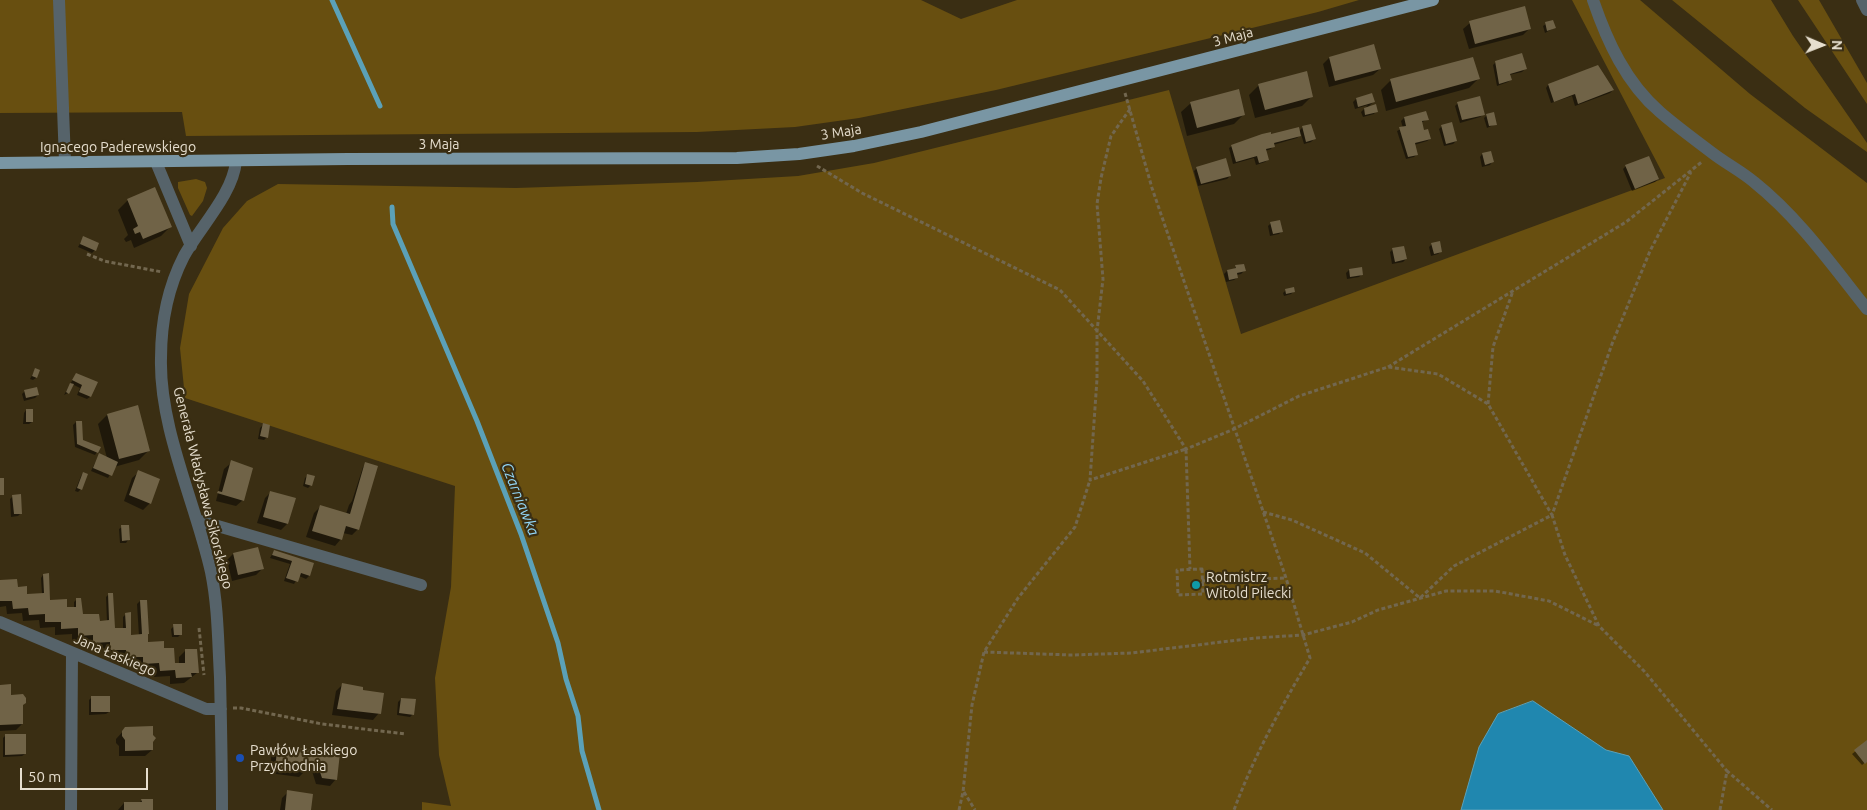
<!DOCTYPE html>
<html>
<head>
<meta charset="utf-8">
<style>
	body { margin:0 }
	#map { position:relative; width:1867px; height:810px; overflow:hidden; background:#3a2e13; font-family:Ubuntu,sans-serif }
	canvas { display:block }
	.north { position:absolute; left:1797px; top:20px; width:50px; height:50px; -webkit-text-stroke:4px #3a2e13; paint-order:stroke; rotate:91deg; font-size:14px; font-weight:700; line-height:20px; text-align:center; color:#e6dece }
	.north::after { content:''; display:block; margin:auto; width:18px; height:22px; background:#e6dece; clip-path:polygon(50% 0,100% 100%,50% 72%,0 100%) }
	.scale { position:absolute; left:20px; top:768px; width:128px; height:22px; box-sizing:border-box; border:2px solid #e6dece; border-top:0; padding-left:6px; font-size:15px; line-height:18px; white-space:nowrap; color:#e6dece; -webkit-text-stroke:4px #3a2e13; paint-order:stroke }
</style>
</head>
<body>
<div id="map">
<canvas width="1867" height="810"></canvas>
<div class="north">N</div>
<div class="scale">50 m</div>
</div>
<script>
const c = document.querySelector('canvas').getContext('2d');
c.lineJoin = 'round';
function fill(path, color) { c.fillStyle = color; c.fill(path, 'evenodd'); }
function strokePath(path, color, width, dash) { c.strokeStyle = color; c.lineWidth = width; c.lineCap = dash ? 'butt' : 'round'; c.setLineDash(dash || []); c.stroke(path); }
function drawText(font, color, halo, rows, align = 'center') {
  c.font = font + ' Ubuntu,sans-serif'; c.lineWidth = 4.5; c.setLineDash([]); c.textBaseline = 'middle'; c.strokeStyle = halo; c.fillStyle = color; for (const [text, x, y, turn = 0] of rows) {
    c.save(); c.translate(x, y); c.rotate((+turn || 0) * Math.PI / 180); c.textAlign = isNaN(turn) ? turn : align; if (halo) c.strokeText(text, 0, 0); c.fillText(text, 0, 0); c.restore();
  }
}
const green = new Path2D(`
	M0,0H921L961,19L1017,0H1359L1318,12L996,90L859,118L795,127L697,132L186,136L182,112L0,113Z
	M1572,0H1640L1750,94L1867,183V810H422V802L451,806L439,755L435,678L451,587L455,486L185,398L180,348L189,294L223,228L247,201L278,184L516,188L697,182L798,176L874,163L927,150L1169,90L1241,334L1665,178Z
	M1672,0H1771L1793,36L1867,143V152L1805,108Z
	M1798,0H1819L1867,83V104Z
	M196,179L205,182L207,188L203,201L192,216L190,215L178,188V182Z`);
const water = new Path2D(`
	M1533,701L1606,750L1629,756L1663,810H1461L1479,747L1498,714Z`);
const shadow = new Path2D(`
	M1470,23L1530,28L1523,35L1469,49L1463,29Z
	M1546,24L1554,28L1545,33L1543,26Z
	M1329,58L1380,69L1373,75L1329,87L1323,64Z
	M1472,59L1478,79L1469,88L1386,111L1381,90L1390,81Z
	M1496,62L1525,69L1522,72L1509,75L1510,80L1508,82L1497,86L1493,65Z
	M1259,85L1312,96L1302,106L1255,118L1249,95Z
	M1548,85L1613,90L1610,93L1575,106L1572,96L1551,103L1546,88Z
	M1372,95L1373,102L1367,108L1376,111L1374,114L1363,117L1361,112L1368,105L1355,109L1353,102L1356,99Z
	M1191,103L1244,114L1234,124L1187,136L1181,112Z
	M1458,103L1483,114L1480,117L1460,123L1455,106Z
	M1487,115L1495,124L1487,128L1484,118Z
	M1404,118L1427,119L1421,123L1423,131L1430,139L1427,141L1414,145L1417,154L1414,157L1406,159L1397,131L1403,128L1401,121Z
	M1442,126L1456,141L1453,144L1444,146L1439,129Z
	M1303,127L1314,139L1311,142L1304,144L1301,134L1297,138L1273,145L1271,149L1265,151L1268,159L1265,162L1256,165L1254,158L1233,164L1229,148L1232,146L1270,135L1299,131Z
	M1482,154L1492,162L1490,165L1482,167L1480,157Z
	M1626,166L1658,179L1655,182L1632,191L1623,169Z
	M1197,168L1230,176L1227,179L1198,186L1194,171Z
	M155,189L170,227L161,236L134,248L131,240L126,242L124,239L128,235L118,210L128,200Z
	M1271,223L1282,231L1279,234L1270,236L1268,226Z
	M84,237L95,250L92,253L78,247Z
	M1432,244L1441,251L1438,254L1431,256L1429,247Z
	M1393,249L1406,259L1403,262L1392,264L1390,252Z
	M1236,267L1244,271L1241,274L1236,275L1237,278L1234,280L1226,282L1224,274L1227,271L1233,270Z
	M1361,269L1362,274L1359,277L1347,279L1346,273L1349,270Z
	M1286,290L1294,291L1291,294L1284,296L1283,293Z
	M35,370L36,378L33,380L30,379Z
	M76,374L90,397L87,399L77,395L80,388L72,384L68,393L64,395Z
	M25,391L38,395L35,398L24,401L22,394Z
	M26,410L32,422L29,424H23L24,413Z
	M107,415L149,450L139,460L114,467L108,478L91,471L99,455L107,458L98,424Z
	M76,422L82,441L97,452L95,455L75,447L73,425Z
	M263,425L267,437L264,440L258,439L260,428Z
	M231,463L243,500L236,506L216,501L224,469Z
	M366,464L358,529L352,535L343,533L341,539L335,546L306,537L314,513L320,507L346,514L349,505L352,501L363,467Z
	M139,472L150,503L143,510L124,501L132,478Z
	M83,473L81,489L78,492L75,491L81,476Z
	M308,475L311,485L308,488L303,486L305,478Z
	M271,492L287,524L281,530L257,523L265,498Z
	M13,496L21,513L18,516L11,517L10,499Z
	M122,527L128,540L126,543H120L119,529Z
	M274,551L313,563L309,576L306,579L299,576L294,584L284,581L290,564L270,558Z
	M233,554L262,569L256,575L232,581L227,560Z
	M43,575L49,602L66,608H74V602L77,599L81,614L98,622H107L106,597L109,594L114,629H123V617L126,614L130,636H139L137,604L140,601L147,643L163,649L174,664H179V657L185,651L197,673L184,683L170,684V676L154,677L153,669L137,670V662L121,663L120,655L105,656L104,648L88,649L87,641L72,642V634L55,635V627L40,628L39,620L23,621L22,613L7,614L6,606L0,607V581L16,588L26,595L42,594L41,578Z
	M174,626L181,634L178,637H172L171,629Z
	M342,685L361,691L379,713L373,720L332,715L336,691Z
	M0,686L22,705V724L16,730L0,731Z
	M92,697L109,712L106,714L89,715V700Z
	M401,699L413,714L410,717L397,715L398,702Z
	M126,728L152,741V750L145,756H119V746L116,743V739Z
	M5,736L25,754L22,756L3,757V738Z
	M1867,742V761L1862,765L1852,754Z
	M279,746L339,754L336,779L330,786L316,784L312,771L306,770L299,777L269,773L272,752Z
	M288,792L310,810H280L282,798Z
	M142,800L152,810H118L124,803H139Z`);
const stream = new Path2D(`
	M332,0L380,106
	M392,207L393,224L477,421L521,534L558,643L566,679L578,716L582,751L599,810`);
const building = new Path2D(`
	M1525,6L1531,29L1475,44L1469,21Z
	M1553,20L1556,28L1547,31L1545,22Z
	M1374,44L1381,69L1335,81L1329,57Z
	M1522,53L1527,69L1510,74L1512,80L1499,84L1495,61Z
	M1473,57L1480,79L1396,102L1390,79Z
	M1598,65L1614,90L1578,104L1575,94L1554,102L1548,84Z
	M1307,71L1313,97L1265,110L1258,84Z
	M1239,89L1245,115L1197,128L1190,102Z
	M1372,93L1375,102L1358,107L1356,98Z
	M1480,96L1485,115L1462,120L1457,102Z
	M1376,104L1378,112L1365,115L1364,108Z
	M1426,111L1429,120L1422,121L1424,130L1428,129L1431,139L1415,143L1418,155L1408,157L1399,127L1406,126L1404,117Z
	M1494,112L1497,125L1489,126L1486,114Z
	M1452,122L1457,141L1446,144L1441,125Z
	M1311,124L1316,139L1306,142L1302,126Z
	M1299,127L1301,136L1274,143L1275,147L1266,149L1269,160L1259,163L1257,156L1236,162L1231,145L1262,134L1271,132V134Z
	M1491,151L1494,162L1485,165L1482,153Z
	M1649,156L1659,179L1635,189L1625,165Z
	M1226,158L1231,176L1201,184L1196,167Z
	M155,187L172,227L143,239L140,232L135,234L133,229L138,226L127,199Z
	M1280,220L1283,232L1273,234L1270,222Z
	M83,236L99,243L96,251L80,244Z
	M1440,241L1442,252L1434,254L1431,243Z
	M1404,246L1407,259L1395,262L1392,248Z
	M1244,264L1246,271L1237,273L1238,278L1229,280L1227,270L1236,268L1235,265Z
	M1362,267L1363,275L1350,277L1349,269Z
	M1294,287L1295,292L1286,294L1285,289Z
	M35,368L40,370L37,378L32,376Z
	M76,373L98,382L91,397L79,392L82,385L72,380Z
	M70,383L74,384L69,394L66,392Z
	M37,387L39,395L26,398L24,390Z
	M138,405L150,451L119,459L107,414Z
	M26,409H33V422H26Z
	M76,421H82L83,440L101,447L98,453L77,444Z
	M263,423L270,425L268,438L260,436Z
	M99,453L118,462L112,476L93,468Z
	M231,460L253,468L244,501L217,493L218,491L222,492Z
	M365,462L378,466L359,530L346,526L342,540L312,531L320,505L350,514Z
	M138,470L160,479L151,504L129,495Z
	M83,472L88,474L82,490L77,488Z
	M307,474L315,476L312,486L305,484Z
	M0,478H4V495H0Z
	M270,491L296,498L288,524L263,517Z
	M21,494L22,514H14L12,495Z
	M121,525H129L130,540L122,541Z
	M258,547L264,569L238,575L233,553Z
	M274,550L314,563L310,576L301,573L298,582L286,578L292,561L272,555Z
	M49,573L50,600L67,599V607H76V598H81L83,614H99L100,621L109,620L108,593H113L115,628H126L125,613L131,612V635L142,634L140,600H147L149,634H148V642L164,641V648H174L175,663H185V649H197L199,673H191L192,677L176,678L175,670L160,671L159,663L143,664V657H127L126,650H110V642L93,643V635L78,636V628L61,629V622H45V614L29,615L28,608L13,609L12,601H0V580L17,579L18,587L27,586V594L44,593L43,574Z
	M173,624H182V635H174Z
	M342,683L363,687V690L384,693L381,714L337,709Z
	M11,684V695L23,694L26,698V703L23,705V724L0,725V685Z
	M91,696H110V712H91Z
	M401,698L416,699L414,715L399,713Z
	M153,726V735L156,738L153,742V750L125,751V740L122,736V731L125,727Z
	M5,734H26V754L5,755Z
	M1867,740V762L1865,764L1854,750Z
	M278,745L340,753L337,780L322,778L318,766L307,764L306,772L275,767Z
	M287,790L313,794L311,810H285Z
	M141,799H153V810H124V802H142Z`);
const path = new Path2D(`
	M1125,93L1152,188L1286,578L1310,658C1281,707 1254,756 1234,810
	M1130,109L1111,136L1101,178L1097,204L1103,279L1097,331V379L1090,480L1186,449L1190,569
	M817,166L862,193L1060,290L1143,381L1186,449L1234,429L1299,396L1388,367L1438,374L1488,404L1552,515L1612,344L1650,251L1691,172
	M87,254L104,261L162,272
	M1388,367L1626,222L1703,161
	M1488,404L1493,347L1513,291
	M1263,512L1292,520L1365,553L1420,598L1454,566L1552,515L1565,555L1599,626L1644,671L1727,771
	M1202,569L1203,594L1178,595L1177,570Z
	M1202,581L1286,578
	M199,628L204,675
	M984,652L1072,655L1131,653L1255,638L1303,635L1352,622L1378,610L1446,591H1495L1549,601L1599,626
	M233,708H241L322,724L406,734
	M964,792L975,810
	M959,810L963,792L972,705L984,652L1018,598L1075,527L1090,480
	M1720,810L1727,771L1772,810`);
const minor = new Path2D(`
	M59,0L65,162
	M1593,0C1607,41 1626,83 1660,112C1676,126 1694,139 1711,152C1725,163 1741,171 1754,182C1799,218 1832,265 1867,309
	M1862,0L1867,10
	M156,162L191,246
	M197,520L421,585
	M0,622L206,709H221
	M71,810L72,653
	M222,810C222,766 221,722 220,677C218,642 218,606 211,572C196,504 159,428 161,358C161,322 167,289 184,256C200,227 233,194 236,161`);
const major = new Path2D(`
	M0,163L348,159L737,158L799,154L854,146L921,132L1433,0`);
const markers = [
	[1196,585,5,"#0f9aa8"],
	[240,758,5,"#1a4fb4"]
];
const streetNames = [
	["3 Maja",1233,37,-15],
	["3 Maja",841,132,-9],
	["3 Maja",439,144],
	["Ignacego Paderewskiego",118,147],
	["Generała Władysława Sikorskiego",203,488,76],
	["Jana Łaskiego",115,655,23]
];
const poiNames = [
	["Rotmistrz",1206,577],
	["Witold Pilecki",1206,593],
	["Pawłów Łaskiego",250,750],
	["Przychodnia",250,766]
];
const waterNames = [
	["Czarniawka",520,499,68]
];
fill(green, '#684f10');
fill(water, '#2087af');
strokePath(water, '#5ba1b8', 1);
fill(shadow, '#0007');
strokePath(stream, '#5ba1b8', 5);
fill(building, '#706347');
strokePath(path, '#72674f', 3, [4, 2.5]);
strokePath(minor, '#56636a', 12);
strokePath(major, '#7996a4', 12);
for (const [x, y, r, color] of markers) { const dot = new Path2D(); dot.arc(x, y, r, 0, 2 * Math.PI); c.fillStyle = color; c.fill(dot); strokePath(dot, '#3a2e13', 2); }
drawText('14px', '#e6dece', '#3a2e13', streetNames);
drawText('14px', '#e6dece', '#3a2e13', poiNames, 'left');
drawText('italic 15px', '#93d7f8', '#3a2e13', waterNames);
</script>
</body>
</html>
